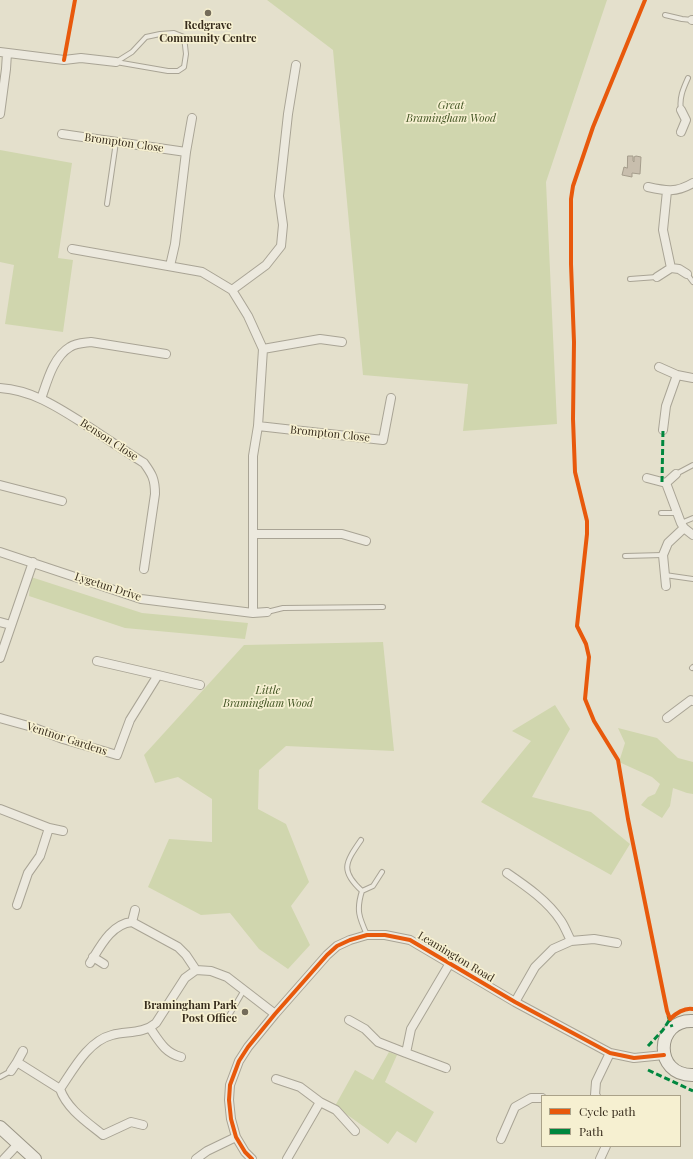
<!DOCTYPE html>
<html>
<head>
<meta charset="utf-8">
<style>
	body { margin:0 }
	#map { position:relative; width:693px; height:1159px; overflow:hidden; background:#e4e0cc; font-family:"Playfair Display",serif }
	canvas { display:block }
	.legend { position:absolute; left:541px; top:1095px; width:140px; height:52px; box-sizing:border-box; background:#f6f0d1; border:1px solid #aaa289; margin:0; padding:5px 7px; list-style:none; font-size:12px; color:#382d1d }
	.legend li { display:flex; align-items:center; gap:8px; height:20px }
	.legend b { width:20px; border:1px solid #aaa289 }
</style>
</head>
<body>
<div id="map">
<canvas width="693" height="1159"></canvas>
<ul class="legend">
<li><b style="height:5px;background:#e8590c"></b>Cycle path</li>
<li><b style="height:5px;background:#00873e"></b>Path</li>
</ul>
</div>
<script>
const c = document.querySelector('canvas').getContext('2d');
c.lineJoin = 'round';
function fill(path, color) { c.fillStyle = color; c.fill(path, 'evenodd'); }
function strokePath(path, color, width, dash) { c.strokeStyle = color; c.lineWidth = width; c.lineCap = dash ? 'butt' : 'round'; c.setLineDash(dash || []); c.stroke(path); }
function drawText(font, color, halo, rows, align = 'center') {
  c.font = font + ' "Playfair Display",serif'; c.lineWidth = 3.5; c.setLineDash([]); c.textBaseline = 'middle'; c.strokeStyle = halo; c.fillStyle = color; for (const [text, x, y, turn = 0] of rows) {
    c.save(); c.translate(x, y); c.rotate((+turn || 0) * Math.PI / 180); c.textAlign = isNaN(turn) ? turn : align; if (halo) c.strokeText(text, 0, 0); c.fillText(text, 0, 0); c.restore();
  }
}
const green = new Path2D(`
	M267,0H607L546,182L557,424L463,431L468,384L363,375L333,50Z
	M0,150L72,163L58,258L73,260L63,332L5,324L14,265L0,262Z
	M31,577L142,613L248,623L245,639L125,628L29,596Z
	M383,642L394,751L286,746L259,770L258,809L286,824L309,882L291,906L310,945L288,969L259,949L230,913L201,915L148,887L169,839L212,842V799L178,777L155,783L144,755L244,645Z
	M555,705L570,729L532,797L591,812L630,844L611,875L481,802L531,741L512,731Z
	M618,728L657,738L678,758L693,762V794L687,793L673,788L670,806L662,818L641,805L648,797L655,794L660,784L652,777L619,762L625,743Z
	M389,1052L397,1055L385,1082L434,1112L416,1143L397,1131L388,1144L335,1106L355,1070L373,1080Z`);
const building = new Path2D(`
	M628,156H633V161L634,162V157L636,156L641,157L640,174L632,173V177L622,175L624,167L627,168Z`);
const lane = new Path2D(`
	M665,15L682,19L692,20
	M174,33L184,37L186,54L184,67L178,71H168L116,62L132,52L146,37L160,34Z
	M681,110C679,98 683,89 688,78
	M107,204L116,142
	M687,274L693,282
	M630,279L657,277
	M676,474L693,465
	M661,513H678
	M681,523L693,518
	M625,556L663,555
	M665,575L693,579
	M267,612L283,608L383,607
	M692,668L693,667
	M361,840C345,863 340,871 362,891L373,886L382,872
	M362,891C356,910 359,917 367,935
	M227,1019L244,990
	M0,1077L11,1071`);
const street = new Path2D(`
	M692,20H693
	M0,52L64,60L81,58L116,62
	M0,114L6,69L7,53
	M681,132L686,120L681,110
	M62,134L186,152
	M648,187C666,191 676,193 693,183
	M72,249L202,272L232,290L248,316L263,349L258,426L253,456V613
	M170,266L175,244L186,152L192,118
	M671,268L679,269L687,274
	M657,277L671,268L663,230L667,191
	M232,290L266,265L281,246L283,225L279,196L288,114L296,65
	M263,349L320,339L342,342
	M659,367L677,375L693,378
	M0,388C34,390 62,410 89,427C107,439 125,451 144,463C152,474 155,479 155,494L144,569
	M41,399C47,382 53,357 70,347C76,343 84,343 91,342L166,354
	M258,426L383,440L391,398
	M663,430L666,406L677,375
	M647,478L666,483L681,523L684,528L693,535
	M666,483L676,474
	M0,485L62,501
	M253,534H342L366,541
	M0,552L141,599L253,613L267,612
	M666,586L663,555L668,543L684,528
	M0,622L11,625
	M0,658L33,562
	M158,675L200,685
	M0,718L32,727L63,739L117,755L130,720L158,675L97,661
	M667,718L691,700L693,701
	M0,809L49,828L40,856L28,873L17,905
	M49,828L63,831
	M507,873C526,886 548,901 561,921C565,927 568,935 571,941
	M132,922L135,910
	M93,957L104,964
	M90,963C100,947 111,924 132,922L178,947L186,955L196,970
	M515,1002L535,967L553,949L571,941L594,939L617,943
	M349,1020L365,1029L378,1042L406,1053L411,1029L450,963
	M150,1028C159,1041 165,1053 181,1057
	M406,1053L446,1068
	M17,1062L23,1051
	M11,1071L17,1062L60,1089C73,1070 88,1041 112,1035C127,1031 143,1034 156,1023L185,978L196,970L211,971L227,977L275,1014
	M276,1079L300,1087L320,1102L287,1159
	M60,1089C67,1109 87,1122 103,1135L131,1122L143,1125
	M596,1096L595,1095L596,1082L610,1053
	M320,1102L336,1110L355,1131
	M501,1139L515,1107L531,1098H542
	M4,1159L19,1143
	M196,1159L207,1151L236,1137
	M252,1159L245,1152L236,1137L231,1119L229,1100L230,1085L239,1061L248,1047L275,1014L327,955L337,946L350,940L367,935H385L410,940L515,1002L610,1053L634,1058L664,1055
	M600,1159L606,1146`);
const secondary = new Path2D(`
	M693,1021C655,1019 653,1076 693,1075
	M0,1127L35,1159`);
const quiet = new Path2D(`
	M662,482L663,430
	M668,1016L672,1027
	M648,1046L663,1030L670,1019
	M648,1070L693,1091`);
const cycleway = new Path2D(`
	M645,0L593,127L573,186L571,199V264L574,342L573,419L575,472L587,521V534L577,626L586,644L589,657L585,699L594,721L618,760L628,819L667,1011L670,1019C675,1014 685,1007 693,1009
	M64,60L75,0
	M252,1159L245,1152L236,1137L231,1119L229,1100L230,1085L239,1061L248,1047L275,1014L327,955L337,946L350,940L367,935H385L410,940L515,1002L610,1053L634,1058L664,1055`);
const markers = [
	[208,13,4,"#746c5a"],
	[245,1012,4,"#746c5a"]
];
const poiNames = [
	["Redgrave",208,26],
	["Community Centre",208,39],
	["Bramingham Park",237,1006,"right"],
	["Post Office",237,1019,"right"]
];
const parkNames = [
	["Great",451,106],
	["Bramingham Wood",451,119],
	["Little",268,691],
	["Bramingham Wood",268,704]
];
const streetNames = [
	["Brompton Close",124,143,8],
	["Brompton Close",330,434,6],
	["Benson Close",109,440,33],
	["Lygetun Drive",108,587,18],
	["Ventnor Gardens",67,739,18],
	["Leamington Road",456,957,31]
];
fill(green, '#d0d6ae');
fill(building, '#c8bead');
strokePath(building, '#a49c8b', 1);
strokePath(lane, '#a9a495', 6);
strokePath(street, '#a9a495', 10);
strokePath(secondary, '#999485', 14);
strokePath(lane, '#ece9de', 4);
strokePath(street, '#ece9de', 8);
strokePath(secondary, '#ece9de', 12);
strokePath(quiet, '#00873e', 3, [6, 3]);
strokePath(cycleway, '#e8590c', 4);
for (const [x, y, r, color] of markers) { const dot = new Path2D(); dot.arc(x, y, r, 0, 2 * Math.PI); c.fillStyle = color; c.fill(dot); strokePath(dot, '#f6f0d1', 1.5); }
drawText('bold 11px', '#382d1d', '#f6f0d1', poiNames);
drawText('italic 11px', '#425423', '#f6f0d1', parkNames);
drawText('11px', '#382d1d', '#f6f0d1', streetNames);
</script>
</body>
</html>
